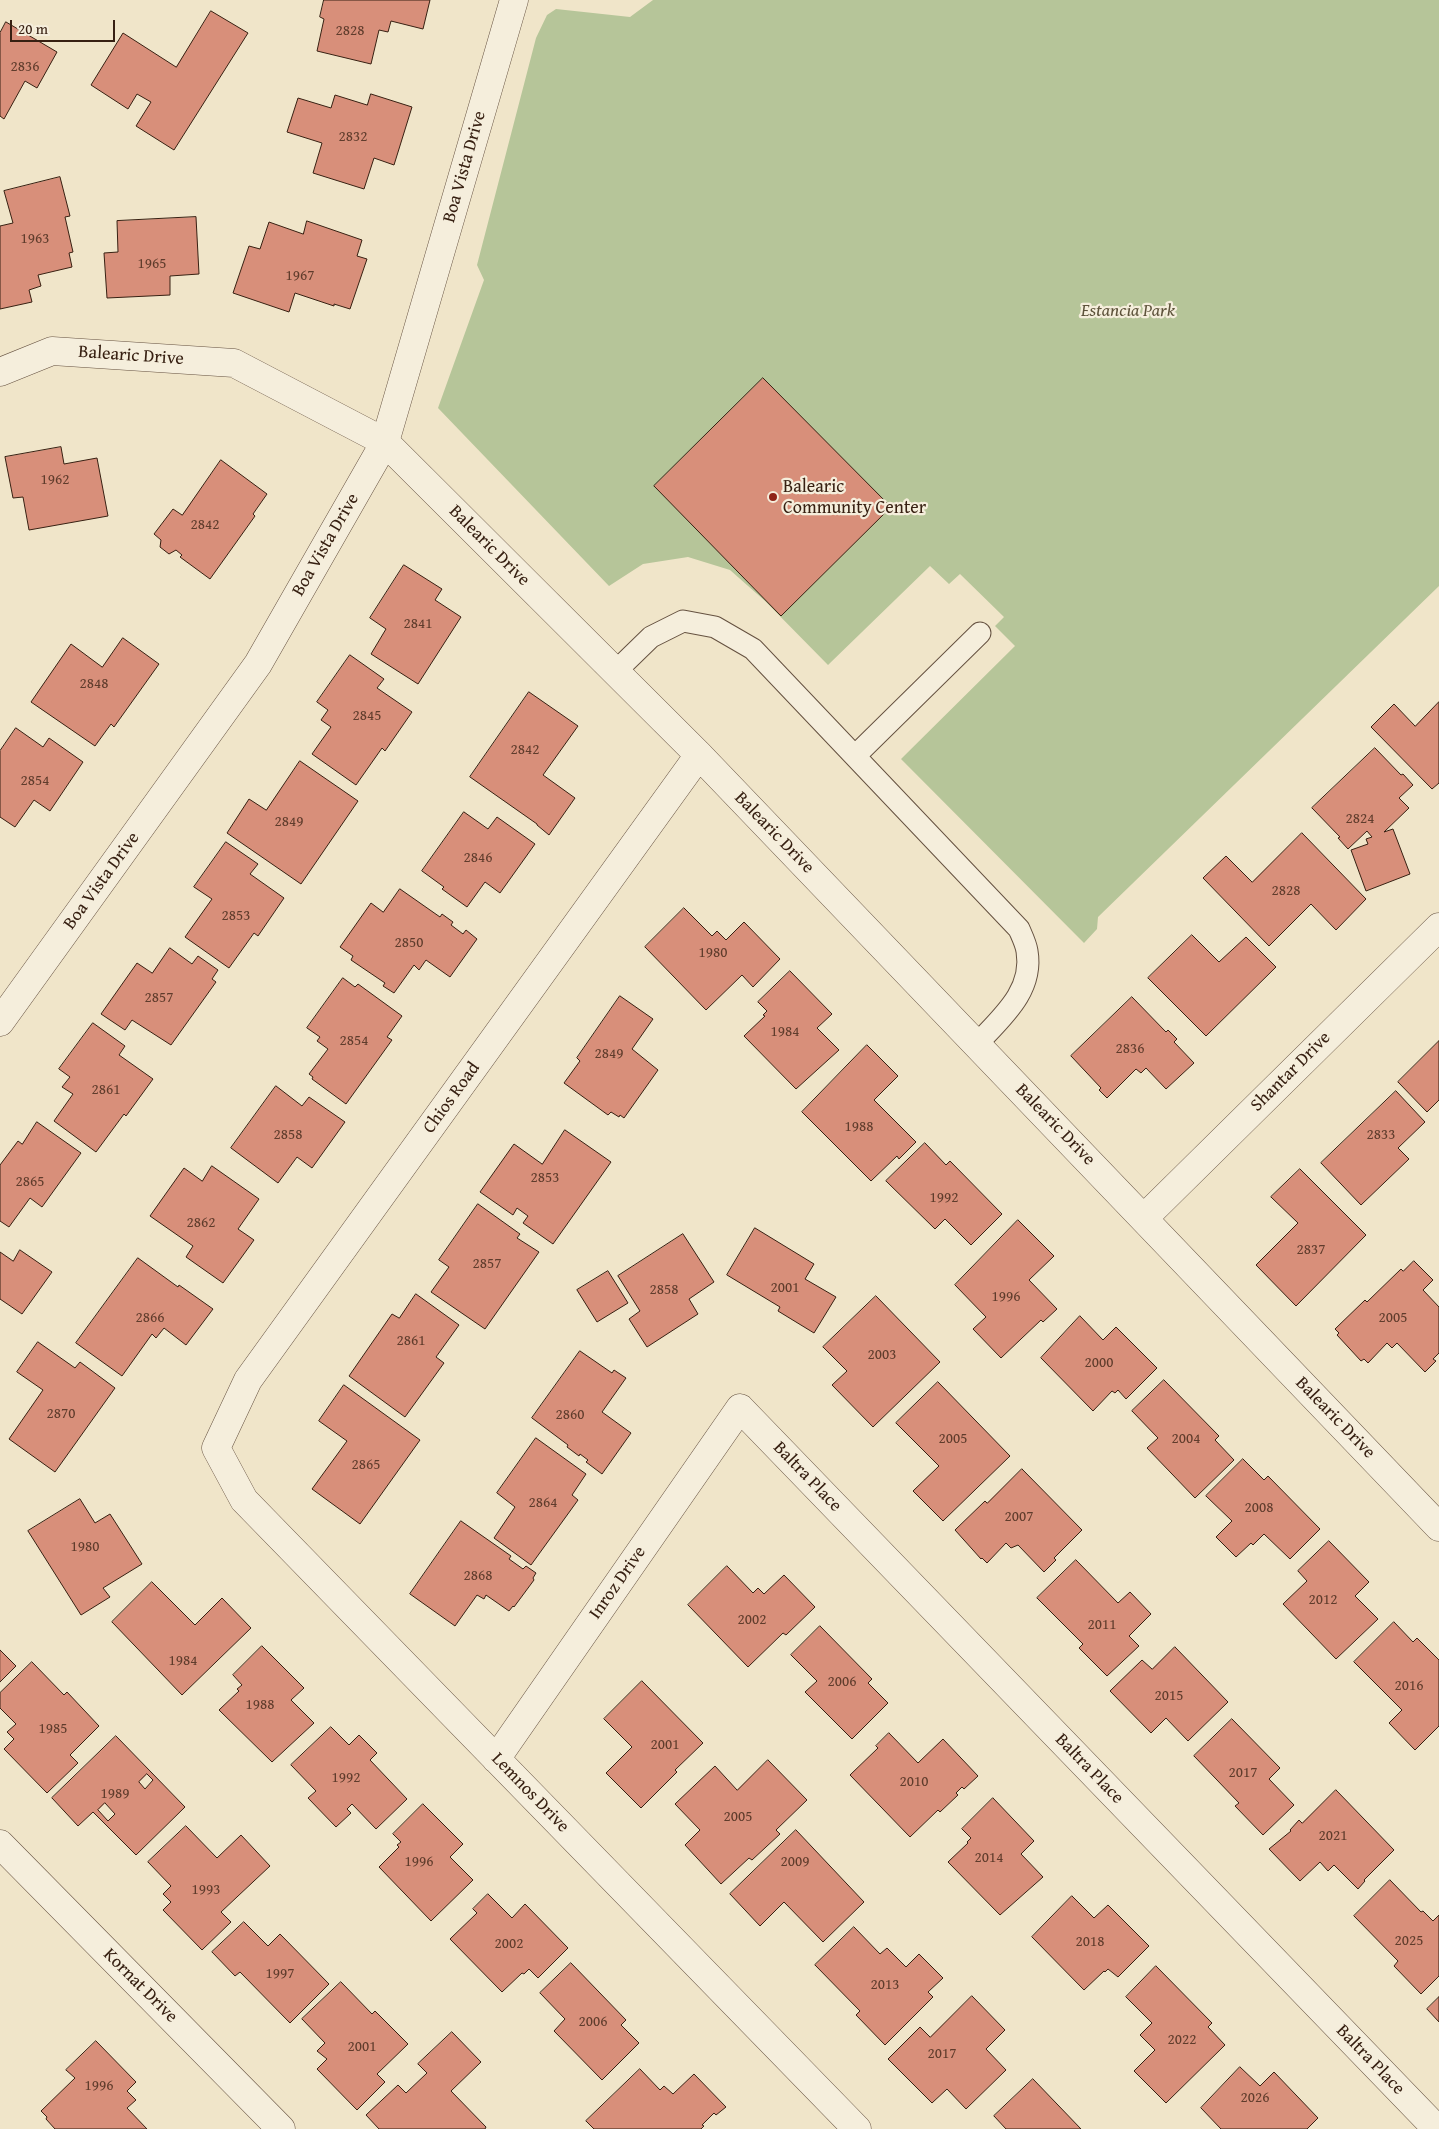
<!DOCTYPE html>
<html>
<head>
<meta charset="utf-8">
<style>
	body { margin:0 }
	#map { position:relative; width:1439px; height:2129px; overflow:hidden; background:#f0e5c9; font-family:"Gentium Book Plus",serif }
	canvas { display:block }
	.scale { position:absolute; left:10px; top:20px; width:105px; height:22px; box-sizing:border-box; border:2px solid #372012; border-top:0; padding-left:6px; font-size:15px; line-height:18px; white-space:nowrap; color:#372012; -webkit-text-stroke:4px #f5eedc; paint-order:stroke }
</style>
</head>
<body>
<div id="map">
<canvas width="1439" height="2129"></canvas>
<div class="scale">20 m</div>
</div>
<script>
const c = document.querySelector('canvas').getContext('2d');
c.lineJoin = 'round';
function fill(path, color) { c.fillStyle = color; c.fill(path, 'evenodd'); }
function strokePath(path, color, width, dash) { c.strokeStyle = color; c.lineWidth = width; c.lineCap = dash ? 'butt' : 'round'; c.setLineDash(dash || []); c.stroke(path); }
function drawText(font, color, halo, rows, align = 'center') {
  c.font = font + ' "Gentium Book Plus",serif'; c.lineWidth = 4.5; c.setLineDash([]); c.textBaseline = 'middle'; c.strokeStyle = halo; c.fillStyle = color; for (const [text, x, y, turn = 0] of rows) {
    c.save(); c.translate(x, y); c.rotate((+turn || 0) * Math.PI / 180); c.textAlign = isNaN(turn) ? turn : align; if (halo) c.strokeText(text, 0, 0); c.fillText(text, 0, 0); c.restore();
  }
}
const green = new Path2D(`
	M653,0H1439V586L1098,917L1097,929L1084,943L901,759L1015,646L995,626L1004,617L960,574L949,584L930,566L828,665L765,601L730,570L688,557L643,564L609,586L438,408L484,280L477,265L536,38L547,15L556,9L630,17Z`);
const building = new Path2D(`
	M324,0H430L423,29L391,21L388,32L379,30L371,64L317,51L324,19L320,17Z
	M211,11L248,33L174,150L136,126L151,102L137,94L128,109L91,85L123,33L176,67Z
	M6,22L57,52L37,88L25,81L4,119L0,116V33Z
	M371,94L412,107L394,165L374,158L364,189L313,173L322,143L287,132L298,98L331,108L335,95L367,105Z
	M60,177L70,216L65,217L73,252L69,253L72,267L38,275L41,286L29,290L32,302L0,309V226L13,223L4,191Z
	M196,217L199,274L170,276V295L107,298L104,253L118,252L117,221Z
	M307,221L362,240L357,256L367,259L350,309L334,304V306L295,293L289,312L233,293L249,246L260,249L269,222L303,234Z
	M763,378L891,507L781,616L654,486Z
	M61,447L64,464L97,458L108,516L29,530L23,497L13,498L5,457Z
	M221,460L267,494L253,514L255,516L210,579L180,557L182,555L176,550L169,554L160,547L161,540L154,534L173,509L182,515Z
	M404,565L442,589L435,600L461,617L418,684L371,654L386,629L370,618Z
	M123,638L159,664L114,727L111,724L95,746L31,702L71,644L102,667Z
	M350,655L384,679L377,688L412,712L385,751L382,748L356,785L312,754L331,727L321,720L328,710L317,702Z
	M529,692L578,726L543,775L575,798L549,835L537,825V824L470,777Z
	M1439,702V783L1432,789L1371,727L1394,704L1415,726Z
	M16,728L43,747L49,738L83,762L50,811L34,800L15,827L0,817V751Z
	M1375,748L1401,775L1403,774L1413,785L1399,798L1409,808L1384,832L1393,829L1410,874L1366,891L1351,850L1368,844L1366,839L1372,837L1367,831L1348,849L1338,838L1340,837L1312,808Z
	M300,761L358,801L301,884L227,833L249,799L266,810Z
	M464,812L488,829L497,817L535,844L500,893L485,882L467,907L442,889L444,887L422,871Z
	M1302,833L1366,899L1336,930L1311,904L1269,946L1203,878L1226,856L1252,882Z
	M226,842L258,864L250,874L284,898L258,936L254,933L229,968L185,937L212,899L194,887Z
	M400,889L440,917L442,914L453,922L451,925L463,934L466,930L477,939L450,977L426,960L419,970L414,965L394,993L383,986L385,983L351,960L353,956L340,947L371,903L383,912Z
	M684,908L712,936L717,931L726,940L744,922L780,959L753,987L742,975L706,1010L645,947Z
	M1192,935L1219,962L1246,937L1276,967L1206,1036L1148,978Z
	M170,948L192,964L198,956L218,970L212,979L216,982L171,1045L132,1020L125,1030L101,1014L137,963L152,973Z
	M790,971L832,1014L817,1028L839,1050L796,1089L744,1036L765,1016L763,1015L767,1011L758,1002Z
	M343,978L355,987L358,984L402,1016L387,1037L392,1040L346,1104L312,1079L313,1077L309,1074L328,1049L317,1041L320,1037L307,1028Z
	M620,996L653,1019L632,1049L658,1070L624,1118L620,1115L619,1117L611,1112L608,1115L564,1083L580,1061L577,1058Z
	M1132,997L1166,1032L1168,1030L1177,1039L1174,1042L1194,1063L1166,1089L1146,1068L1141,1073L1136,1069L1107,1098L1099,1090L1101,1088L1071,1056Z
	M93,1023L125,1046L119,1055L153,1079L126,1116L124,1114L96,1152L54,1121L73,1094L62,1087L70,1077L59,1069Z
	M1439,1041V1100L1427,1112L1398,1082Z
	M867,1045L898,1076L874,1100L916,1142L899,1159L897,1156L871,1181L802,1112Z
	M276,1086L302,1106L309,1097L345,1122L312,1168L297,1157L278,1183L231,1148Z
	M1396,1091L1425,1122L1398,1148L1409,1159L1361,1205L1321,1163Z
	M37,1122L81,1153L42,1207L30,1198L9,1227L0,1221V1165L18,1141L22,1144Z
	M565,1130L611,1162L553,1244L523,1223L528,1216L517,1208L513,1215L480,1192L514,1144L542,1164Z
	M925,1143L946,1165L950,1161L1002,1214L971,1245L945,1219L935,1229L886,1181Z
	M212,1166L259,1199L238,1229L254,1240L223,1283L186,1257L193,1246L150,1216L184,1168L202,1181Z
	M1300,1169L1366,1235L1296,1306L1256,1265L1298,1223L1271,1197Z
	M478,1204L520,1234L517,1238L539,1252L485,1329L431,1292L449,1267L439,1260Z
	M1018,1220L1054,1256L1029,1280L1057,1309L1043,1322L1041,1320L1001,1358L973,1329L986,1317L955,1285Z
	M755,1228L814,1264L805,1279L836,1297L814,1333L778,1311L780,1307L727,1275Z
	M683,1234L714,1282L689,1299L698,1314L647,1347L629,1319L640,1311L618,1276Z
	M20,1250L52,1272L22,1314L0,1299V1252L13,1261Z
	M138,1258L178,1287L179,1285L213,1309L186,1345L164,1328L156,1338L152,1334L122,1376L76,1343Z
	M1414,1261L1433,1280L1423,1290L1439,1307V1353L1433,1359L1436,1361L1425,1372L1397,1343L1392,1348L1387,1343L1368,1363L1364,1359L1361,1361L1337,1335L1339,1333L1335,1329L1365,1300L1367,1302L1401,1269L1403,1271Z
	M608,1271L628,1303L597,1322L577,1290Z
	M416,1294L459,1325L436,1357L444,1363L405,1417L349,1376L392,1314L399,1318Z
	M876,1296L940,1362L873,1427L832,1385L847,1371L823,1347Z
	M1080,1316L1103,1340L1116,1327L1157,1368L1126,1399L1118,1390L1115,1393L1112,1391L1093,1411L1041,1358Z
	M38,1342L75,1368L80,1362L115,1388L55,1472L9,1439L43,1390L17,1372Z
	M580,1351L612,1373L614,1370L626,1378L602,1412L631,1433L602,1474L586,1462L588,1460L580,1454L579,1456L567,1447L568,1445L532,1418Z
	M1164,1380L1219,1436L1215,1440L1234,1460L1195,1498L1147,1448L1158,1438L1132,1411Z
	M938,1382L1010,1456L943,1521L913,1491L939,1466L896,1423Z
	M344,1385L420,1440L360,1524L312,1489L347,1441L319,1421Z
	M536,1438L586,1474L572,1495L578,1500L531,1565L494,1538L515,1507L497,1493Z
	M1243,1459L1264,1480L1268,1476L1320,1529L1290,1559L1264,1534L1253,1545L1251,1543L1236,1557L1216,1537L1232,1521L1206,1496Z
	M1022,1469L1082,1530L1054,1558L1056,1560L1044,1572L1018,1545L1011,1548L1006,1543L987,1563L982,1558L981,1559L955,1530L985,1501L987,1503Z
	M80,1499L95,1523L110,1514L142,1564L103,1588L110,1597L81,1615L28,1531Z
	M461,1521L511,1556L509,1559L523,1569L526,1566L536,1573L533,1578L534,1580L514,1607L513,1606L509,1611L486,1595L484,1599L477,1595L455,1626L410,1594Z
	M1329,1541L1369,1582L1355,1596L1378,1619L1336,1659L1283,1604L1307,1581L1298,1571Z
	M1076,1560L1118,1603L1130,1592L1151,1614L1129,1636L1139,1646L1107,1676L1079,1648L1083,1644L1037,1598Z
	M727,1566L753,1593L758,1588L764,1594L784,1575L815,1607L786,1635L783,1633L748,1667L688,1605Z
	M152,1582L195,1625L222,1598L251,1628L182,1695L112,1622Z
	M1394,1622L1413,1642L1417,1638L1439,1660V1726L1415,1750L1389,1723L1402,1710L1354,1662Z
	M820,1626L872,1679L868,1683L888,1703L852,1739L805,1692L817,1681L791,1655Z
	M262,1646L304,1688L291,1700L314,1723L272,1762L219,1710L239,1691L237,1689L242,1685L233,1675Z
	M1175,1647L1228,1702L1188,1741L1166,1718L1151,1733L1110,1691L1142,1660L1152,1669Z
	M0,1650L16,1666L0,1682Z
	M32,1662L64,1695L67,1692L99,1726L70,1755L78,1763L47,1793L4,1749L14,1739L7,1732L16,1724L0,1708V1693Z
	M642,1681L703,1743L675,1770L677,1772L641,1808L606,1773L632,1747L604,1719Z
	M1232,1719L1280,1768L1269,1779L1294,1805L1263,1835L1235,1806L1239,1803L1194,1756Z
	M331,1727L349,1745L359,1735L377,1753L370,1760L407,1799L376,1829L352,1804L347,1809L351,1813L336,1827L308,1798L316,1791L291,1765Z
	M889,1733L918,1763L943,1739L978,1776L964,1789L962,1787L956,1793L958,1795L940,1812L938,1810L910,1837L850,1775L878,1748L876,1746Z
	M116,1736L185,1807L136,1855L93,1812L78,1826L52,1798ZM147,1774L153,1780L145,1789L139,1782ZM105,1803L115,1814L108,1821L98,1810Z
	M768,1760L807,1800L776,1830L780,1834L752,1860L749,1858L721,1884L685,1845L700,1830L675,1804L715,1766L737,1790Z
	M1336,1790L1394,1850L1364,1880L1365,1881L1358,1889L1334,1865L1328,1871L1320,1862L1300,1881L1269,1849L1291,1831L1290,1830L1299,1820L1302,1823Z
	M993,1798L1034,1841L1021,1854L1043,1877L1000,1915L948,1862L968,1843L967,1842L971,1838L962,1829Z
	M423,1804L463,1844L450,1857L473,1880L431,1921L379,1867L399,1847L397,1845L401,1842L393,1834Z
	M186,1826L217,1858L241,1835L270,1866L221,1912L231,1922L202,1950L163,1910L171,1902L163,1894L171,1886L148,1862Z
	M796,1830L864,1902L823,1942L784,1902L760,1926L730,1894Z
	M1390,1880L1421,1912L1423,1911L1433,1921L1439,1915V1976L1421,1994L1394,1966L1398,1961L1354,1916Z
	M488,1894L512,1918L525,1904L568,1948L538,1978L529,1969L524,1974L522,1973L502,1992L450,1939L477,1913L473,1909Z
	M1072,1896L1094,1918L1108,1905L1149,1946L1118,1977L1108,1969L1105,1972L1104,1971L1084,1990L1032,1937Z
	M244,1922L268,1946L280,1934L329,1984L290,2023L240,1972L235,1976L212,1952Z
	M854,1927L880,1954L887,1948L906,1967L919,1954L943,1978L928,1992L933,1997L885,2045L856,2015L860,2011L815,1965Z
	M571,1963L626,2020L621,2025L639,2043L602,2080L554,2031L565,2019L540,1993Z
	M1156,1966L1212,2023L1208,2027L1225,2045L1166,2103L1134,2071L1155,2050L1140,2035L1152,2023L1126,1997Z
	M341,1982L372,2014L375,2011L408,2044L377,2074L385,2082L357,2110L317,2069L327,2059L317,2051L325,2043L302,2019Z
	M972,1996L1005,2030L986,2049L1006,2070L966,2109L947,2089L932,2103L888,2059L920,2027L930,2037Z
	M1439,1997V2022L1427,2009Z
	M452,2032L481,2062L451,2091L486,2127L485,2129H379L366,2115L398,2085L406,2093L427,2073L418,2064Z
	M96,2041L136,2082L127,2091L136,2100L127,2108L147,2129H55L46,2119L47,2117L41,2111L75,2078L66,2070Z
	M1240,2067L1260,2086L1274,2072L1318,2118L1307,2129H1221L1201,2108Z
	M640,2069L660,2090L664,2086L673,2094L694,2074L726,2107L716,2115L714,2113L702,2125L704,2126L701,2129H594L586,2121Z
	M1033,2079L1081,2129H1006L994,2116Z`);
const service = new Path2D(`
	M615,672L651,637L683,621L715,627L753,649L1019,929C1022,936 1026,944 1027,951C1034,991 1001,1018 977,1044
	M855,756L980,633`);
const minor = new Path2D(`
	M0,372L52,351L234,363L385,442L699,755L1439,1527
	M699,755L248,1380L216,1448L244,1500L857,2129
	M0,1022L258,664L385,442L514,0
	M1144,1218L1439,927
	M496,1759L740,1408L1437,2129
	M0,1844L281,2129`);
const markers = [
	[773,497,5,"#8f2418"]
];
const numberNames = [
	["2828",350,31],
	["2836",25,67],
	["2832",353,137],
	["1963",35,239],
	["1965",152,264],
	["1967",300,276],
	["1962",55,480],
	["2842",205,525],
	["2841",418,624],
	["2848",94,684],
	["2845",367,716],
	["2842",525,750],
	["2854",35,781],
	["2824",1360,819],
	["2849",289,822],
	["2846",478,858],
	["2828",1286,891],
	["2853",236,916],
	["2850",409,943],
	["1980",713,953],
	["2857",159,998],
	["1984",785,1032],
	["2854",354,1041],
	["2836",1130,1049],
	["2849",609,1054],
	["2861",106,1090],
	["1988",859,1127],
	["2858",288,1135],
	["2833",1381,1135],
	["2853",545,1178],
	["2865",30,1182],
	["1992",944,1198],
	["2862",201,1223],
	["2837",1311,1250],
	["2857",487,1264],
	["2001",785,1288],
	["2858",664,1290],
	["1996",1006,1297],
	["2866",150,1318],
	["2005",1393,1318],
	["2861",411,1341],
	["2003",882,1355],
	["2000",1099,1363],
	["2870",61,1414],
	["2860",570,1415],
	["2005",953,1439],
	["2004",1186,1439],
	["2865",366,1465],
	["2864",543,1503],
	["2008",1259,1508],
	["2007",1019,1517],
	["1980",85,1547],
	["2868",478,1576],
	["2012",1323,1600],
	["2002",752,1620],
	["2011",1102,1625],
	["1984",183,1661],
	["2006",842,1682],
	["2016",1409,1686],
	["2015",1169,1696],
	["1988",260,1705],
	["1985",53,1729],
	["2001",665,1745],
	["2017",1243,1773],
	["1992",346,1778],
	["2010",914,1782],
	["1989",115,1794],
	["2005",738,1817],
	["2021",1333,1836],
	["2014",989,1858],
	["1996",419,1862],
	["2009",795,1862],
	["1993",206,1890],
	["2025",1409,1941],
	["2018",1090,1942],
	["2002",509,1944],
	["1997",280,1974],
	["2013",885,1985],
	["2006",593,2022],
	["2022",1182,2040],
	["2001",362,2047],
	["2017",942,2054],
	["1996",99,2086],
	["2026",1255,2098]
];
const streetNames = [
	["Boa Vista Drive",465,167,-74],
	["Balearic Drive",131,356,4],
	["Boa Vista Drive",326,545,-60],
	["Balearic Drive",489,546,45],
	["Balearic Drive",774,833,46],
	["Boa Vista Drive",102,881,-54],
	["Shantar Drive",1291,1072,-45],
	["Chios Road",452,1098,-54],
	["Balearic Drive",1055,1125,46],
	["Balearic Drive",1335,1418,46],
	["Baltra Place",807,1477,46],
	["Inroz Drive",618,1583,-55],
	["Baltra Place",1089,1769,46],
	["Lemnos Drive",530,1793,46],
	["Kornat Drive",140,1986,45],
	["Baltra Place",1370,2060,46]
];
const parkNames = [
	["Estancia Park",1128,311]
];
const poiNames = [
	["Balearic",783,487],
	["Community Center",783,508]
];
fill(green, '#b6c599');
fill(building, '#d88f7a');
strokePath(building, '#372012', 1);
strokePath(service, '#655140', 23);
strokePath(minor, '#655140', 29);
strokePath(service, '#f5eedc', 21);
strokePath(minor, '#f5eedc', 28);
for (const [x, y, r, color] of markers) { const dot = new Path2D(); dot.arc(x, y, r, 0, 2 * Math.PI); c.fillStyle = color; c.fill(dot); strokePath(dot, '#f5eedc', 2); }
drawText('15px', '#5f3c2c', null, numberNames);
drawText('18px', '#372012', '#f5eedc', streetNames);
drawText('italic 18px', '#5d523a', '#f5eedc', parkNames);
drawText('18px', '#372012', '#f5eedc', poiNames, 'left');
</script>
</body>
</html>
